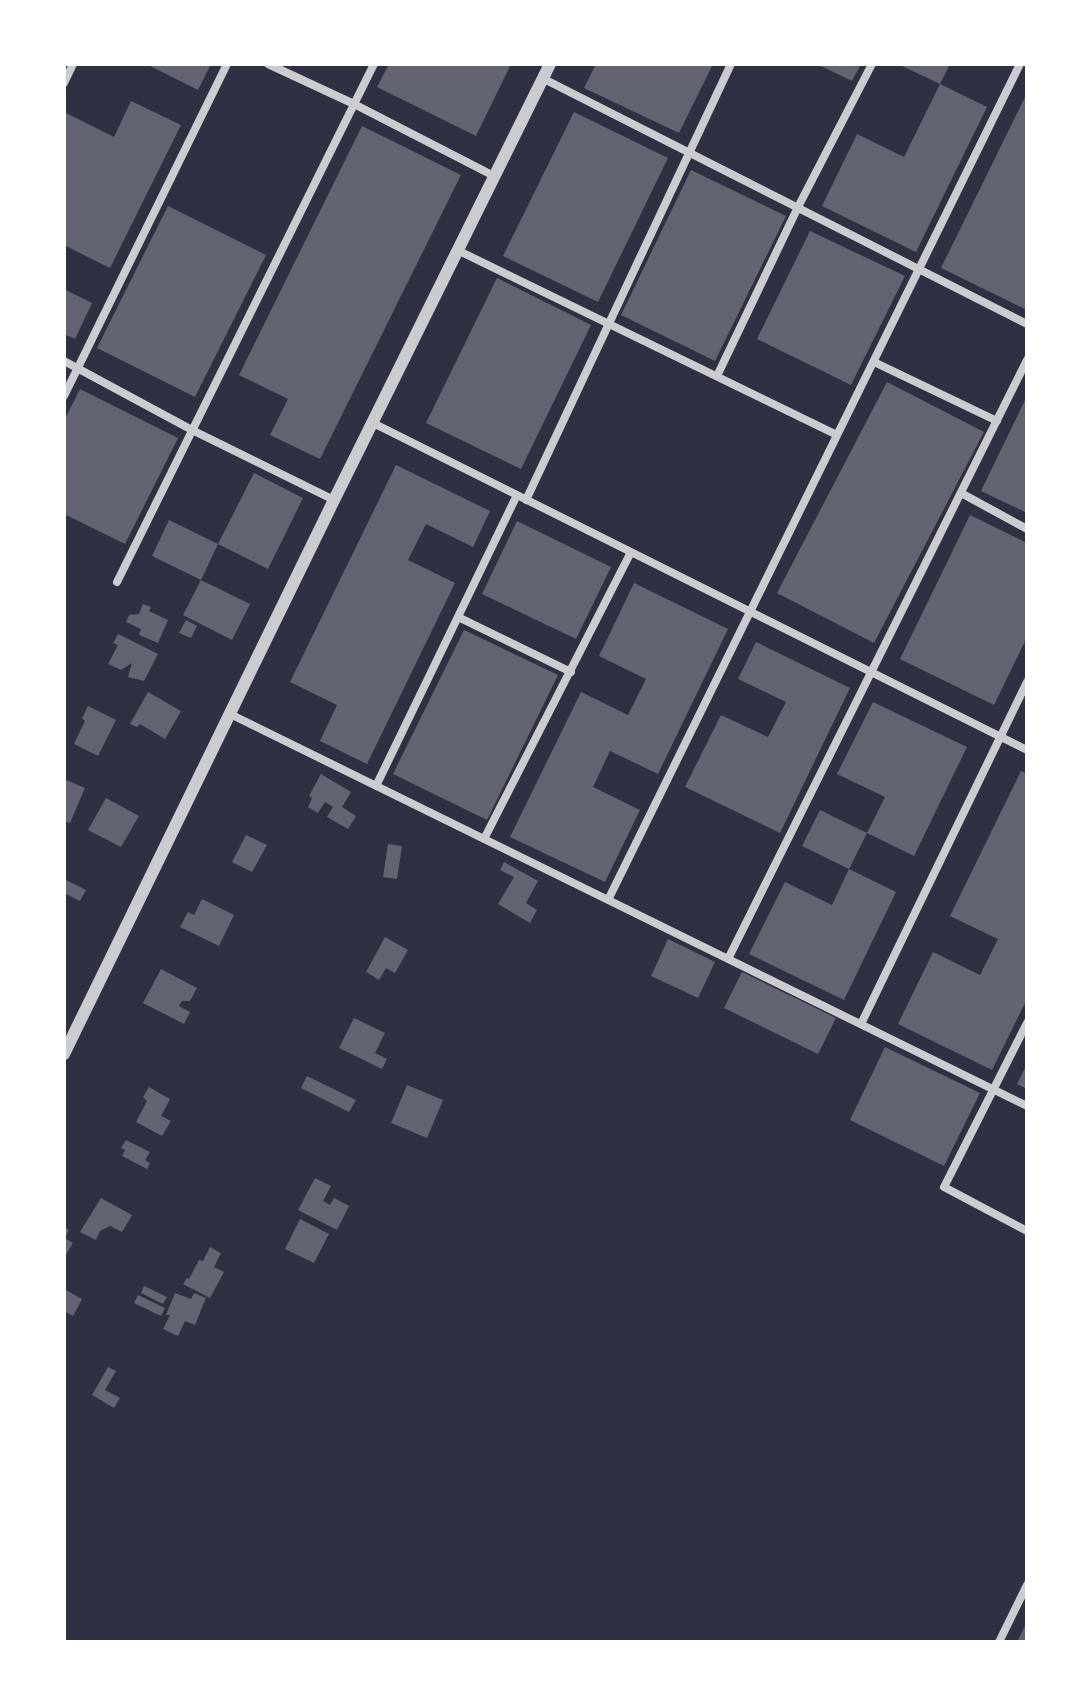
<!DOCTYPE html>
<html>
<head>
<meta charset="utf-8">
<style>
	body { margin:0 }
	#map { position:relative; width:1091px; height:1706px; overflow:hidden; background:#2d3142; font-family:"Work Sans",sans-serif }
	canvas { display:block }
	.frame { position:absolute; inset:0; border:66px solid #fff; pointer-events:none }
</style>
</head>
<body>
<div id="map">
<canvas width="1091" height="1706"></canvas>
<div class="frame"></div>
</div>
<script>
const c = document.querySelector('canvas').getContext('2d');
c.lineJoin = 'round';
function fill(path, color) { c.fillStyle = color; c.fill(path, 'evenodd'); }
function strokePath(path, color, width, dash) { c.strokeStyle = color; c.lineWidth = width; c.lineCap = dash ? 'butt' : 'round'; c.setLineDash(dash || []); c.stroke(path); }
const building = new Path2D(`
	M146,64H211L198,90Z
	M389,64H511L476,136L377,87Z
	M596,64H713L679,133L584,88Z
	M817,64H861L852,81Z
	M898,64H950L940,84Z
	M940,84L987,107L916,252L822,206L857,134L904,157Z
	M1027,93V310L941,268Z
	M131,101L181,125L110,268L64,245V112L114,137Z
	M574,112L668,158L598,302L503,256Z
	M362,126L461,175L320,459L270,435L288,399L239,375Z
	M691,170L786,216L715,361L621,315Z
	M168,206L266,255L195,397L97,348Z
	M810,231L905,276L851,385L757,339Z
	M497,278L591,325L521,469L426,423Z
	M64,289L92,303L75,339L64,334Z
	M887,382L984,432L874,643L777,593Z
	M80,389L178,438L125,544L64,514V421Z
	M1027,396V513L981,491Z
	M396,465L490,511L473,547L426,524L408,560L455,583L367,764L320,741L337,705L290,682Z
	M254,473L303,498L268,569L218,544Z
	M970,515L1027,543V637L994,705L900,659Z
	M169,520L218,544L201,580L152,556Z
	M517,521L611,567L576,639L482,594Z
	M201,580L250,604L232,640L183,615Z
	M634,583L728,629L658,774L610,751L593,787L640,810L605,882L510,837L581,692L628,715L646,679L599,656Z
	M143,604L151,607L149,611L168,620L158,643L139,635L141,629L126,622L129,615L139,614Z
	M186,620L197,626L191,638L179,633Z
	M464,630L558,675L487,820L393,774Z
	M118,634L158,654L144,681L128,677L132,663L121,670L108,664L118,645L113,643Z
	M756,642L850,688L780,833L685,787L721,715L768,737L786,702L738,679Z
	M148,692L181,711L165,739L140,724L137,727L130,724Z
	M873,702L967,747L914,856L867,833L885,797L837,774Z
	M88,706L116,720L98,756L74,744L85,721L82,718Z
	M1021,771L1027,774V999L992,1070L898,1024L933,952L980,975L998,939L950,916Z
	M321,774L351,792L342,807L356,816L348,829L327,817L333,807L325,802L318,813L308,807L312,798L309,796Z
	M64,779L85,788L70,823L64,821Z
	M106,798L139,816L121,847L88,830Z
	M820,810L867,833L849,869L802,846Z
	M246,835L267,845L252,872L232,862Z
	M388,844L402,846L397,879L383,877Z
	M504,862L538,881L526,903L537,910L530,923L498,904L514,877L500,870Z
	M849,869L896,892L844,1000L749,954L785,882L832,905Z
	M64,879L86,890L80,901L64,893Z
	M202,899L234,915L219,946L180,927L188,912L194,915Z
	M385,937L408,950L395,973L386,968L379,980L366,972Z
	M668,939L715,962L698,998L651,976Z
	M161,969L197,988L190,1001H182L179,1006L190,1012L184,1024L143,1003Z
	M742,972L836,1018L818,1054L724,1008Z
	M354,1018L385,1033L375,1053L387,1059L382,1069L339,1048Z
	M885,1047L980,1093L944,1166L850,1120Z
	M1027,1064V1089L1017,1084Z
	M307,1076L356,1100L349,1112L301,1088Z
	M407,1085L443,1100L427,1138L391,1123Z
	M149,1087L170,1099L161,1116L171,1121L162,1136L136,1122L147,1101L143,1097Z
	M126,1140L150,1152L145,1160L150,1163L147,1169L122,1156L125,1150L121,1148Z
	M315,1178L331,1186L323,1201L330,1205L334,1198L349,1206L337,1230L298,1210Z
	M101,1198L132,1215L122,1232L110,1226L100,1231L96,1240L80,1232Z
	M300,1219L329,1234L314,1263L285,1249Z
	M64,1227L69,1230L65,1238L73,1243L64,1258Z
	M210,1247L221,1253L214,1267L224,1272L210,1298L183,1284L187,1278L189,1279L199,1260L203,1261Z
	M144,1286L167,1297L163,1304L141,1293Z
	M64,1289L82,1299L73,1316L64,1311Z
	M175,1293L191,1299L194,1293L206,1298L195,1325L185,1321L178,1336L163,1329L170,1315H166Z
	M138,1295L165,1308L161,1316L134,1303Z
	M108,1367L116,1371L105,1390L120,1398L114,1408L92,1395Z
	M1027,1622V1642H1017Z`);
const minor = new Path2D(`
	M268,64L354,104L494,176
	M544,79L1027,324
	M64,83L73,64
	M457,250L837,435
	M64,361L192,430L334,500
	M874,362L997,421
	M717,376L798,207L872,64
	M64,396L227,64
	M373,423L1027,750
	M961,493L1027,529
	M526,500L731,64
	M117,582L374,64
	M458,617L571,672
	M230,714L1027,1106
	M376,786L517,495
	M484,839L631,552
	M608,900L1020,64
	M728,959L1027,360
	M1027,1023L944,1187L1027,1231
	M861,1024L1027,682
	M999,1642L1027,1585`);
const tertiary = new Path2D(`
	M64,1054L334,500L550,64`);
fill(building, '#626471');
strokePath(minor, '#caccd0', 8);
strokePath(tertiary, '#caccd0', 12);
</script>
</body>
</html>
